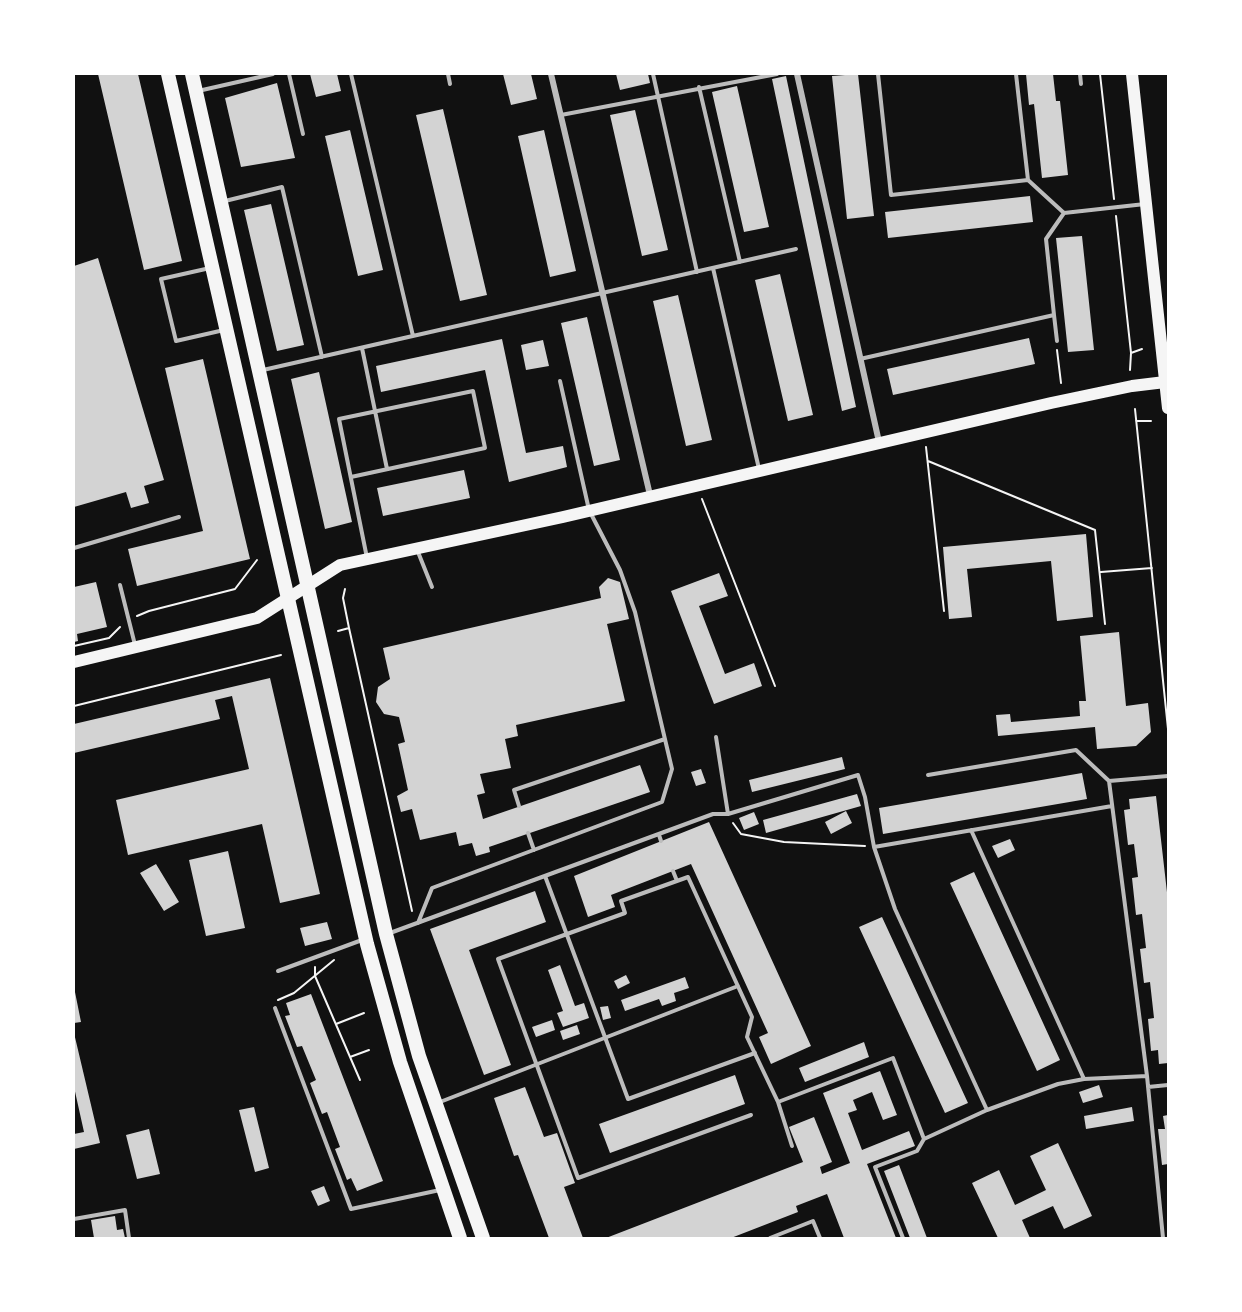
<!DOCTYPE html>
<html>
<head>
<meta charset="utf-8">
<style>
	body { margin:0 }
	#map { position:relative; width:1242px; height:1312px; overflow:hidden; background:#111; font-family:"Nunito Sans",sans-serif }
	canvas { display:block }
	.frame { position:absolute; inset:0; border:75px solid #fff; pointer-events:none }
</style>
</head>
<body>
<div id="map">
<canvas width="1242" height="1312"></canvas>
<div class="frame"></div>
</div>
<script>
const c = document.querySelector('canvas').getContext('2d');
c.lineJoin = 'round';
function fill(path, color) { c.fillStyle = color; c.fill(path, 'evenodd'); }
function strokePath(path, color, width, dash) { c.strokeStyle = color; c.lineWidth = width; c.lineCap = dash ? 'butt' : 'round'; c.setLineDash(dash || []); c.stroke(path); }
const building = new Path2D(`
	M98,74H138L182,261L144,270Z
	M310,74H337L341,91L316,97Z
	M503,74H531L537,99L511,105Z
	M616,74H648L650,83L620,90Z
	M858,74L874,216L847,219L832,76Z
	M1026,74H1053L1056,101H1060L1068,175L1042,178L1034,104L1029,105Z
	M786,76L856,407L842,411L772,79Z
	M277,83L295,158L241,167L225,98Z
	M737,86L769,227L744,232L712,92Z
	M443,109L487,295L460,301L416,115Z
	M635,110L668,250L642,256L610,115Z
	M350,130L383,270L358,276L325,136Z
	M544,130L576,271L550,277L518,136Z
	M1030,196L1033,222L888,238L885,212Z
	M271,204L304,345L277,351L244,210Z
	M1082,236L1094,350L1068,352L1056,238Z
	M98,258L164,480L144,486L149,503L131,508L126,492L74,507V266Z
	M780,274L813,415L788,421L755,280Z
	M678,295L712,440L686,446L653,301Z
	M587,317L620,460L594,466L561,323Z
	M1029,338L1035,364L893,395L887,369Z
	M502,339L526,453L563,446L567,467L509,482L485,370L381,392L376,366Z
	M543,340L549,366L526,370L521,345Z
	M203,359L250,559L137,586L128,549L203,531L165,368Z
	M319,372L352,522L325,529L291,379Z
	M464,470L470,498L383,516L377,488Z
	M1086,534L1093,617L1057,621L1051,561L967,569L972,617L949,619L943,547Z
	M719,573L728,596L699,606L725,674L754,663L762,686L714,704L671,591Z
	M608,578L620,582L629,619L607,624L625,701L516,725L518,736L505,739L511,768L480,774L485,793L477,795L483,819L640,765L650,792L489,847L490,852L476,856L472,843L459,846L456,832L420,840L412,809L401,812L397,796L408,790L398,744L405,742L399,717L384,714L376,702L378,687L390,679L383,648L601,598L599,587Z
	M96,582L107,627L77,634L78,641L74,642V587Z
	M1119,632L1126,706L1148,703L1151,732L1136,746L1097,749L1095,727L998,736L996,715L1010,714L1011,722L1080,716L1079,701H1086L1080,636Z
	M270,678L320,894L280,903L262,824L128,855L116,800L249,769L232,696L215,700L220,719L74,753V724Z
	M842,757L845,769L752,792L749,780Z
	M701,769L706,783L696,786L691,772Z
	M1082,773L1087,799L883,834L879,808Z
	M857,794L861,806L766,833L763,820Z
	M1156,796L1168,901V1063L1159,1064L1158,1050L1151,1051L1148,1019L1154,1018L1150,982L1144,983L1140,949L1146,948L1142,914L1136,915L1132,878L1138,877L1134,844L1128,845L1124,810L1130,809L1129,799Z
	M846,811L852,823L831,834L825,822Z
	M754,812L759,824L744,830L739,818Z
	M709,822L811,1046L771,1064L759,1037L768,1033L691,864L611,895L615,907L588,917L574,876Z
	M1010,839L1015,850L998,858L992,846Z
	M228,851L245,928L206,936L189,860Z
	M156,864L179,902L164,911L140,873Z
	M974,872L1060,1060L1037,1071L950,883Z
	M535,891L546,922L469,950L511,1065L484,1075L430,929Z
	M882,917L968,1103L945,1113L859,927Z
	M327,922L332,939L305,946L300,928Z
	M560,965L575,1006L584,1003L589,1018L563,1027L557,1013L563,1011L548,970Z
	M626,975L630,983L618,989L614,981Z
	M685,977L689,988L674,993L676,1001L662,1006L659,999L625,1011L621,1000Z
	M74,987L81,1022L74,1023Z
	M311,994L383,1181L357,1191L351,1178L347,1180L335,1149L340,1147L327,1112L322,1114L310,1083L316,1080L302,1046L297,1047L285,1016L290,1015L286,1003Z
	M608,1006L611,1018L603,1020L600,1007Z
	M552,1020L555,1030L536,1037L532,1027Z
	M577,1025L580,1034L563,1040L560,1031Z
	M74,1033L100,1143L74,1149V1134L84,1132L74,1087Z
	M864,1042L869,1057L805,1082L799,1068Z
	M880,1071L897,1115L883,1120L872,1092L853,1100L857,1110L848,1113L862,1150L909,1131L915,1146L867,1164L896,1238H844L827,1194L796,1206L798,1212L731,1238H606L803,1162L789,1127L814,1117L832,1162L820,1167L822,1174L850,1163L823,1093Z
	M735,1075L745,1104L610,1153L599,1124Z
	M1099,1085L1103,1097L1083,1103L1079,1092Z
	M525,1087L544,1137L557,1133L575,1183L564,1187L583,1238H549L518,1155L514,1156L494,1098Z
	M254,1107L269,1168L255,1172L239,1110Z
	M1132,1107L1134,1121L1086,1129L1084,1116Z
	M1168,1115V1164L1162,1165L1158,1129H1165L1163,1116Z
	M149,1129L160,1174L137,1179L126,1135Z
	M1058,1143L1092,1216L1064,1229L1053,1206L1022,1220L1030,1238H998L972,1183L999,1170L1015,1205L1046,1190L1030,1156Z
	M899,1165L927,1238H910L884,1171Z
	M324,1186L330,1201L318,1206L311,1191Z
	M115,1216L117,1230L123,1229L125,1238H94L91,1220Z`);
const path = new Path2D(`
	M1100,74L1114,199
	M1116,216L1131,353L1130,370
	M1057,350L1061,383
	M1131,353L1142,349
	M1135,409L1168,729
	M1136,421H1151
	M926,447L944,611
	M928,461L1095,530L1105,624
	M702,499L775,686
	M1101,572L1152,568
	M345,589L343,598L349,628L412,911
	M137,616L149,611L235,589L257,560
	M338,631L349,628
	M74,646L109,638L120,627
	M74,706L281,655
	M733,823L741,834L784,842L865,846
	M315,967V976L360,1080
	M278,1000L294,993L334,960
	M336,1024L364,1013
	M350,1057L369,1050
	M74,1237V1238`);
const service = new Path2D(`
	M289,74L303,134
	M351,74L413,336
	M448,74L450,84
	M653,74L697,272
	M878,74L891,195L1028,180
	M1016,74L1028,180L1064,213L1145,204
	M1080,74L1081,84
	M699,87L740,262
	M198,91L273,74
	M561,115L777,74
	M225,201L282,187L322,357
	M210,268L161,279L176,341L224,330
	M713,268L759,469
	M1054,315L1057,341
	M362,348L387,469
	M860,359L1054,315L1046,239L1064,213
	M263,370L796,249
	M351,477L485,448L473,391L339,419L367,558
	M74,548L179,517
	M418,552L432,587
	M120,585L135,645
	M716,737L728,814
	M928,775L1076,750L1109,781L1147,1076L1163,1238
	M1109,781L1168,776
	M519,806L514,790L665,739
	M971,830L1084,1079
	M528,833L534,850
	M659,835L661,841
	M874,847L895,909L987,1110
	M673,871L677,881
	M545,876L628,1099L755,1053
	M418,923L432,888L662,802L672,769L635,612L620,570L589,510L560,381
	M390,933L713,814H728L858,775L865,797L874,847L1112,806
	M278,971L362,940
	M275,1008L351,1209L440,1190
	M1148,1087L1168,1085
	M440,1102L738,986
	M778,1102L893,1058L924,1139
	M751,1115L578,1178L498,959L625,913L621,901L688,877L752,1017L747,1037L778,1102L792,1146
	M74,1219L125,1210L129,1238
	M770,1238L813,1221L820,1238
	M903,1238L875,1167L917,1151L924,1139L987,1110L1058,1084L1084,1079L1147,1076`);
const minor = new Path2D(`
	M551,74L650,495
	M797,74L879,442`);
const secondary = new Path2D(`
	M1132,74L1168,408
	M74,662L257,618L340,565L563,517L1051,403L1132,386L1165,382`);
const primary = new Path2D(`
	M168,74L367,944L400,1062L460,1238
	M192,74L386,934L419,1056L483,1238`);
fill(building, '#d3d3d3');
strokePath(path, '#f5f5f5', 2);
strokePath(service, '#bcbcbc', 4);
strokePath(minor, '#bcbcbc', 6);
strokePath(secondary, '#f5f5f5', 12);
strokePath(primary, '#f5f5f5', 14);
</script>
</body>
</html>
